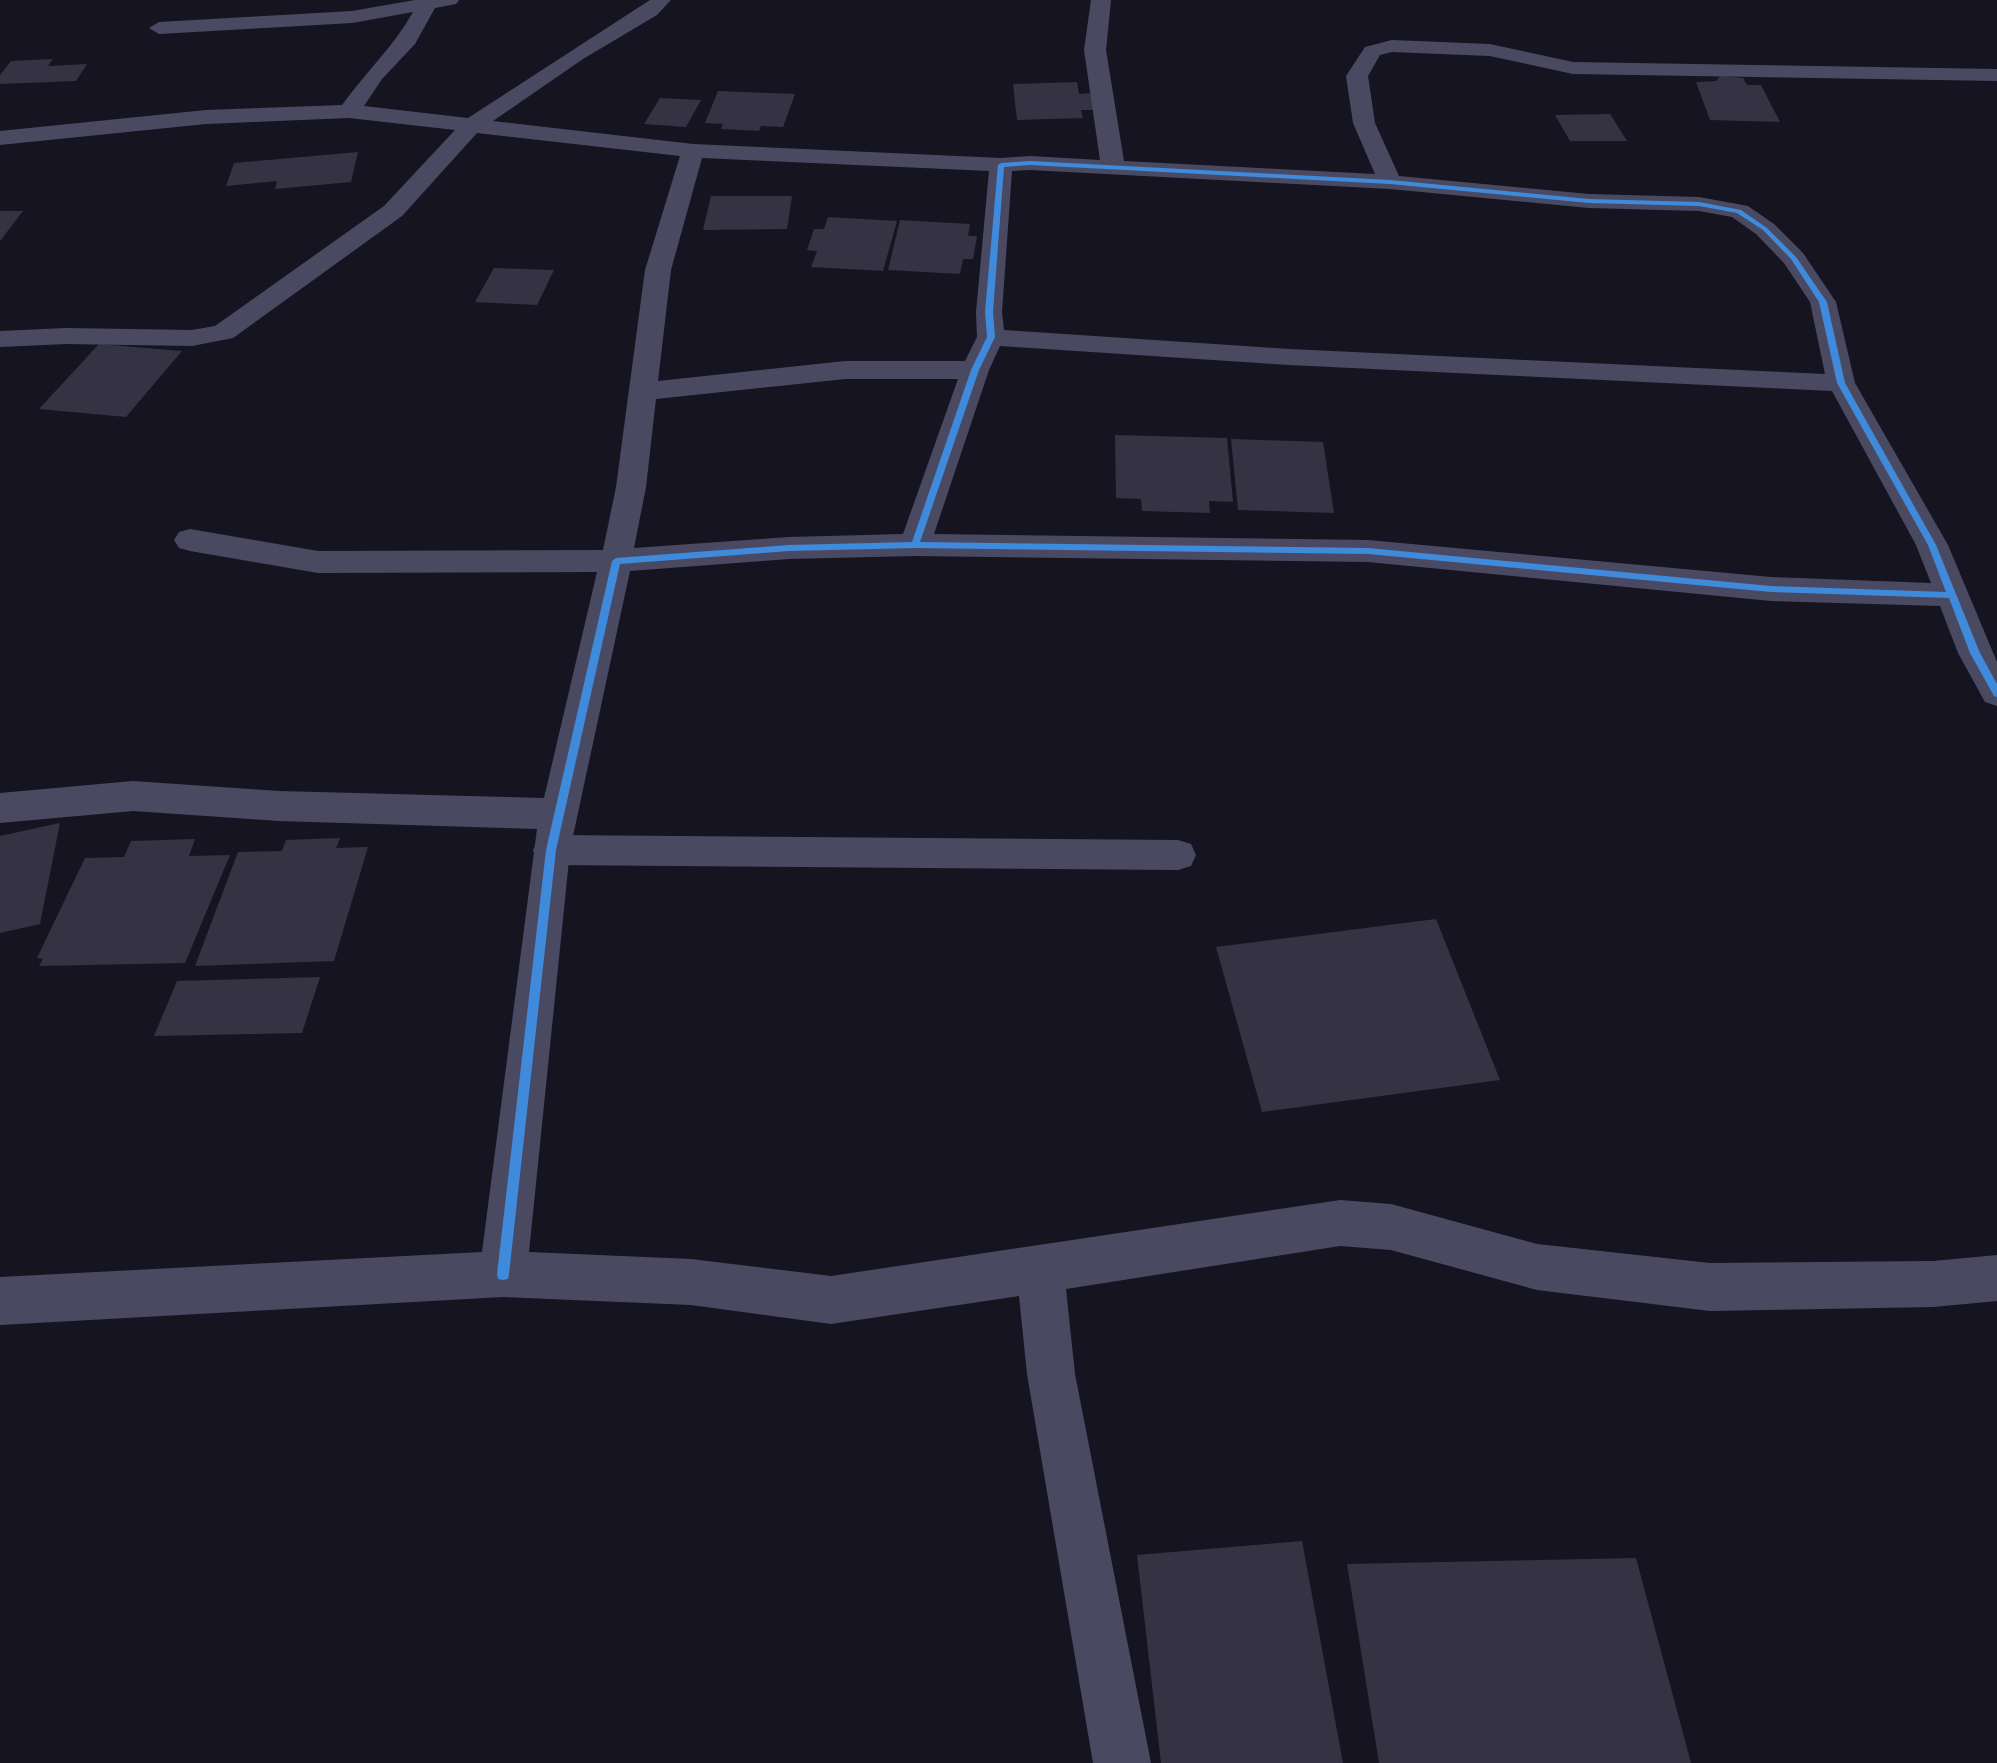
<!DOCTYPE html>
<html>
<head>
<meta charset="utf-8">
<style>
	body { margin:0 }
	canvas { display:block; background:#161421 }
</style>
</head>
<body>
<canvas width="1997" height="1763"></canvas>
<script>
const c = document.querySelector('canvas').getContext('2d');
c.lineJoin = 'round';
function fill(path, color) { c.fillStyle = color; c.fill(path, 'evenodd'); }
const building = new Path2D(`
	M53,59L48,66L87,64L76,81L0,84V75L11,61Z
	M1720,76L1743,78L1747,85H1761L1780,122L1710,120L1696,82L1716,81Z
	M1077,82L1079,94L1091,93L1094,110H1081L1083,118L1017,120L1013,84Z
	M718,91L795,94L783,127L761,126L759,131L721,129L723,124L705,123Z
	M660,98L701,100L686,127L644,124Z
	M1610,114L1627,141H1570L1555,115Z
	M358,152L351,182L275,189L277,181L226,186L234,163Z
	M711,196H792L787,229L703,230Z
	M0,211H23L0,241Z
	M828,217L897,221L883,271L811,267L817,251L807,250L814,229H824Z
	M900,220L970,224L968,236H977L973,259H963L960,274L888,270Z
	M494,268L554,270L537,305L475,302Z
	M99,344L182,351L126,417L39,409Z
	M1115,435L1227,438L1233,502L1209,501L1210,513L1142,511L1141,499L1116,498Z
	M1231,439L1323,442L1334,513L1238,510Z
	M60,823L40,924L0,933V836Z
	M340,838L336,848L368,847L334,961L195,966L238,852L282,851L286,840Z
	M195,839L189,856L230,855L185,963L39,966L43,959L37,958L85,858L124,857L131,841Z
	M1436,919L1500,1080L1262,1112L1216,947Z
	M320,977L302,1033L154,1036L177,981Z
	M1302,1541L1343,1763H1161L1137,1555Z
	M1636,1558L1691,1763H1379L1347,1564Z`);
const lane = new Path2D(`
	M551,835L1178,840L1191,844L1196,855L1191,866L1178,870L551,865L538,861L533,850L538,839Z`);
const street = new Path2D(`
	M415,0H459L456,4L435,8L415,44L382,79L364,106L468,118L650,0H671L657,15L583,59L493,121L693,144L1001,158L1030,156L1100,160L1084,50L1091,0H1111L1106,50L1124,161L1375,174L1353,123L1346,76L1365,47L1392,40L1490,44L1573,62L1997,69V81L1573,74L1490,56L1392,52L1380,55L1368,76L1375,123L1399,176L1589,194L1699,197L1748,206L1774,224L1803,253L1836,302L1855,383L1948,545L1997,662V706L1985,702L1958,653L1940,606L1771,601L1368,562L915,556L789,559L630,571L570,850L529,1252L691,1259L831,1276L1340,1200L1391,1204L1537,1244L1710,1263L1933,1261L1997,1255V1301L1933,1307L1710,1311L1537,1290L1391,1250L1340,1246L1066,1289L1075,1374L1151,1763H1093L1027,1374L1019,1296L831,1324L691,1305L503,1297L0,1325V1277L482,1252L537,829L279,821L133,811L0,823V793L133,781L279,791L544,798L597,572L318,573L190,551L179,548L174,540L179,532L190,529L318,551L603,550L616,487L645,270L680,156L477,133L402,216L233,338L192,346L66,344L0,347V331L66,328L192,330L215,326L384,206L455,130L349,118L206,124L0,145V131L206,110L342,105C365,73 394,46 413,12L352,23L159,34L149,28L159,22L352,11ZM702,158L989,171L976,312L977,337L965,361H845L658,381L671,270ZM1030,170L1390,189L1589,208L1699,211L1732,217L1756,234L1784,263L1810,302L1825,374L1289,349L1004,330L1002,312L1012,171ZM1000,346L1289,365L1832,391L1916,545L1931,583L1771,577L1368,540L934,534L989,370ZM845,379H958L903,534L789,537L634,548L646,487L656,399Z`);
const cycleway = new Path2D(`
	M1030,161L1390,180L1589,199L1699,202L1741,210L1767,228L1796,257L1827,302L1845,383L1936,545L1980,653L1997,684V697L1994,696L1970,653L1949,598L1771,592L1368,554L915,548L789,551L620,564L556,850L509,1274L508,1279L503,1280L498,1279L497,1274L546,850L612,561L616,558L789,545L912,542L971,370L987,337L985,312L998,165L1001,163ZM1030,165L1390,184L1589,203L1699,206L1737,213L1763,230L1791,259L1819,302L1837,383L1928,545L1946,592L1771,586L1368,548L920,542L979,370L995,337L993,312L1004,167Z`);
fill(building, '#343243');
fill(lane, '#4a4962');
fill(street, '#4a4962');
fill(cycleway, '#408adc');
</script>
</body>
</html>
